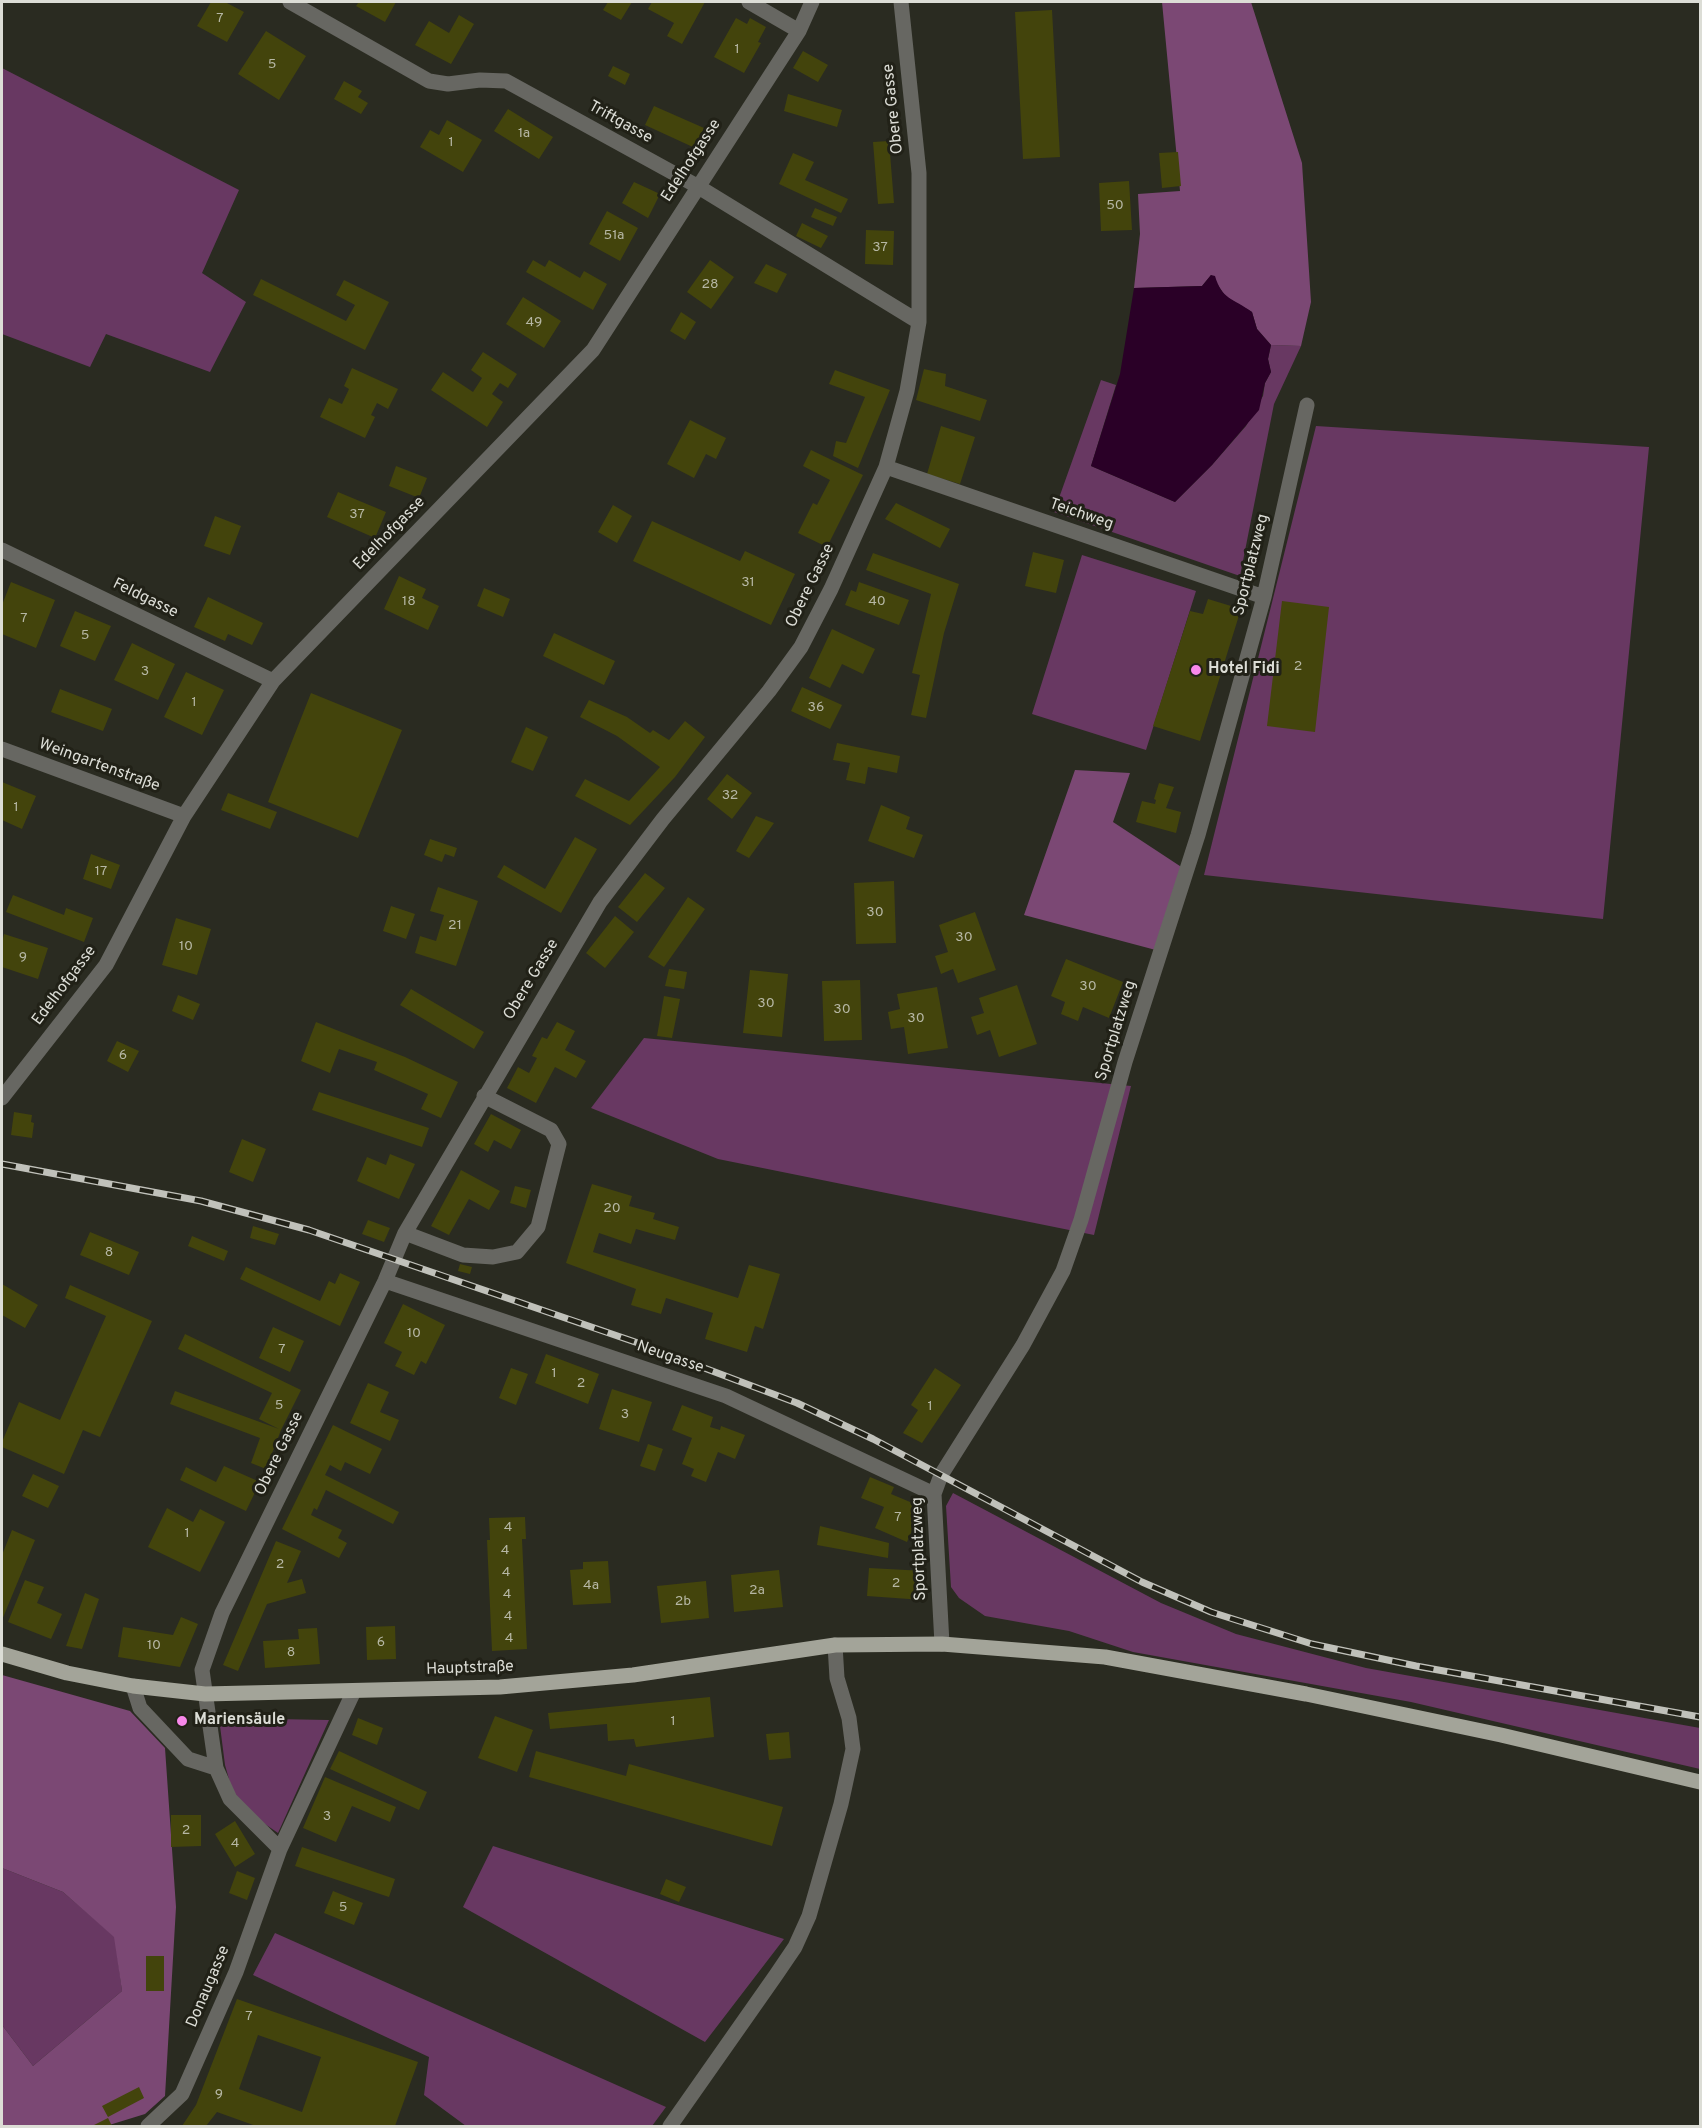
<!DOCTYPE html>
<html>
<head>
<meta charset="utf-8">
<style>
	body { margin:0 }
	#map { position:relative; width:1702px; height:2128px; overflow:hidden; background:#2a2b21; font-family:Overpass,sans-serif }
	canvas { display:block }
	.frame { position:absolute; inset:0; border:3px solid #dcddd6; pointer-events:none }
</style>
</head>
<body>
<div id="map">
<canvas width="1702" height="2128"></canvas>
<div class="frame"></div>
</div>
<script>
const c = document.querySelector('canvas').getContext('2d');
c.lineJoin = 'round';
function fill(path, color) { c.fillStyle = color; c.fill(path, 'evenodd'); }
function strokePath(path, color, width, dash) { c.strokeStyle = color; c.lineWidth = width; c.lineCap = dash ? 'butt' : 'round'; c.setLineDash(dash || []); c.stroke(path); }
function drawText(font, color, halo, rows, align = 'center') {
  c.font = font + ' Overpass,sans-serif'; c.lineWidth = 6; c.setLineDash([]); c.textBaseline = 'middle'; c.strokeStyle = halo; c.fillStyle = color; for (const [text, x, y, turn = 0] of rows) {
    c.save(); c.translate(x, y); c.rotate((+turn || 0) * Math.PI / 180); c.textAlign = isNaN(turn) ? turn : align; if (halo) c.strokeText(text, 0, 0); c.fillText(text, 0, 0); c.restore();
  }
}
const green = new Path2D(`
	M2,68L239,190L202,273L246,302L210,372L106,334L90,367L2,334Z
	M1271,345L1301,346L1274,404L1240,576L1054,512L1101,380L1116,385L1091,466L1175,502L1212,465L1246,426L1263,396L1265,383L1271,372L1268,359Z
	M1316,426L1649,447L1603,919L1204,875Z
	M1082,555L1196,591L1146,750L1032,714Z
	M644,1038L1131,1086L1094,1235L718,1159L591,1108Z
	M953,1493L1161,1603L1236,1634L1366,1668L1700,1728V1769L1411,1702L1133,1652L1069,1631L985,1616L959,1598L951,1587L946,1506Z
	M219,1718L329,1720L278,1833L236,1804L225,1765Z
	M493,1846L784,1939L705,2042L463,1907Z
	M2,1868L63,1892L115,1937L122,1991L33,2066L2,2025Z
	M275,1933L666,2107L652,2126H466L424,2095L429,2057L253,1975Z`);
const forest = new Path2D(`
	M1162,2H1251L1302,163L1311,302L1301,346L1271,345L1257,329L1252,312L1226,297L1211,275L1202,286L1134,288L1140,234L1138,194L1180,191Z
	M1075,770L1130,773L1113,822L1189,872L1167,953L1024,915Z
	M2,1675L130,1711L165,1748L176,1907L165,2096L145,2114L106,2126H2V2025L33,2066L122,1991L114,1937L63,1892L2,1868Z`);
const water = new Path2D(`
	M1211,275L1215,276C1222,300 1233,298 1252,312L1257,329L1271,345L1268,359L1271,372L1265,383L1259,410L1212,465L1175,502L1091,466L1120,374L1134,288L1202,286Z`);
const building = new Path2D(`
	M211,2H225L244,12L227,42L197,26Z
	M359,2H396L385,22L356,6Z
	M608,2H632L621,20L603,10Z
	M652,2H705L682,44L667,36L674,23L648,9Z
	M1052,10L1060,157L1023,159L1015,12Z
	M459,15L474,24L451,64L415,45L429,21L449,33Z
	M736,18L747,24L750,18L766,27L758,42L761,43L744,73L714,57Z
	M266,31L306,56L279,100L238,74Z
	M803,51L828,65L818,82L793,68Z
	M613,66L630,74L625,85L608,76Z
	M344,81L362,91L358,97L368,103L361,114L334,99Z
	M788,94L842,110L837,127L784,111Z
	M654,106L704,128L695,148L645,125Z
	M508,109L553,137L539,159L494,131Z
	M447,120L482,140L463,172L420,147L430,130L439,135Z
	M889,141L894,203L878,204L873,142Z
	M1178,152L1181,186L1162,188L1159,153Z
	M793,153L814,162L805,180L848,199L841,213L779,184Z
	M1129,181L1132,230L1101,231L1099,183Z
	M634,182L660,194L648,218L622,203Z
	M815,208L837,217L833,226L811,217Z
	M607,211L638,228L620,261L589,244Z
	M802,223L828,236L821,248L796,236Z
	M866,230L894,231L893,265L865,264Z
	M533,260L545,267L549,260L580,278L584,271L607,284L593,310L526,272Z
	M710,260L734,277L711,309L687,292Z
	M766,264L787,274L777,293L754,283Z
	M261,279L346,321L355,305L336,295L344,280L389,302L365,350L253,295Z
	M523,297L561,321L544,348L506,324Z
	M681,312L696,322L685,340L670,331Z
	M483,352L517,374L508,388L500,383L492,394L503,402L487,427L431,390L443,372L473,392L482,378L471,370Z
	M352,368L398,389L388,409L377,403L371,415L375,417L365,438L320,417L329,398L342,404L349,389L344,386Z
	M924,369L946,374L945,386L987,400L980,421L916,400Z
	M835,370L890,390L858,468L833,456L836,441L846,443L865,397L829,384Z
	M690,420L726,438L716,459L706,454L694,478L667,464Z
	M941,426L975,437L960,484L927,474Z
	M811,450L863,475L827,547L798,533L813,503L817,505L830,480L803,466Z
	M396,466L427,478L419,498L389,486Z
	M338,492L386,512L375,538L327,517Z
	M896,503L950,529L940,548L885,519Z
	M613,505L632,516L617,543L598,532Z
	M215,516L241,526L230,555L204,546Z
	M652,521L740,561L745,551L795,574L771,625L633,561Z
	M1033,552L1064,560L1056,593L1025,586Z
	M873,553L959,584L944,633L926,718L911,715L920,675L912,673L931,594L866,570Z
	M399,576L426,589L422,598L439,606L428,630L384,609Z
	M11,582L55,600L36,648L2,634V605Z
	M859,582L909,600L899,625L845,605L851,590L856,592Z
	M484,588L510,599L503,617L477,606Z
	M208,597L263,623L252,645L228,634L225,641L194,627Z
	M1208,599L1241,609L1200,741L1153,726L1190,611L1203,614Z
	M1282,601L1329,607L1315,732L1267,726Z
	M75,611L111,626L95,661L60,646Z
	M832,629L875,649L863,674L842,664L830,688L809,678Z
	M554,633L615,661L604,685L543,656Z
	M132,643L175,664L158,700L114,680Z
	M186,672L224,690L202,735L164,717Z
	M802,687L842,705L830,729L791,711Z
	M60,689L112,709L103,731L51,712Z
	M311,693L402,730L358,838L268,802Z
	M589,700L627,717L650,733L653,730L669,740L685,721L705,737L675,777L630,825L575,796L585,779L629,801L660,767L617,736L580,717Z
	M526,727L548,737L533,771L511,762Z
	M837,743L900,756L897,773L868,767L865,784L846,780L850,763L833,760Z
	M727,774L752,793L732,819L707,799Z
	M2,782L36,796L22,829L2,820Z
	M1159,783L1174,787L1166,808L1181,812L1176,833L1136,822L1142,801L1155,804L1156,800L1154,799Z
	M228,793L277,812L270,829L221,810Z
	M881,805L910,817L906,829L923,835L914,858L868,841Z
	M756,816L774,823L749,858L736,851Z
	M575,837L597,849L561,913L497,877L504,865L545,889Z
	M430,839L457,848L454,857L445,854L442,862L424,855Z
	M91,854L120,865L111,889L83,879Z
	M645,873L665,888L637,922L618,907Z
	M894,881L896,943L856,944L854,883Z
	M438,887L478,901L456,966L415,953L420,936L436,941L444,915L430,911Z
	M13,895L64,915L66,908L93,918L84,942L6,912Z
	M688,897L705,909L664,967L648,957Z
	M391,906L415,914L406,939L383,931Z
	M975,912L996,970L958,983L953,969L941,974L935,956L948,952L939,925Z
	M615,916L634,932L605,968L586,953Z
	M176,918L211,929L197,975L162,965Z
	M4,934L48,948L38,979L2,967V943Z
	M1066,959L1123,982L1109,1018L1083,1007L1078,1021L1061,1014L1065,1002L1051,996Z
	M669,969L687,972L684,989L665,986Z
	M750,970L788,974L782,1037L743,1033Z
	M860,980L862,1040L824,1041L822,981Z
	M1017,985L1037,1044L999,1057L990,1030L977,1035L971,1017L984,1013L979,998Z
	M937,987L948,1048L908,1054L904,1027L891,1029L888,1012L900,1009L897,994Z
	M411,989L484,1032L474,1049L400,1005Z
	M178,995L200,1004L193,1020L172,1011Z
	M664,996L680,999L672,1038L657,1036Z
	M316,1022L405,1057L458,1082L441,1118L421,1109L428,1094L374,1070L377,1062L339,1049L330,1073L301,1061Z
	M557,1022L575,1031L565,1050L586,1061L576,1078L555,1067L536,1103L507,1088L518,1067L529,1073L537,1058L532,1056L542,1037L547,1039Z
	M117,1041L139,1051L128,1072L107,1061Z
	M319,1092L429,1128L422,1147L312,1110Z
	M14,1112L32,1115L31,1122L34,1123L32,1138L11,1135Z
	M491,1114L521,1130L511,1149L494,1140L488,1152L474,1144Z
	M242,1139L266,1149L253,1182L229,1172Z
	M390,1154L415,1164L399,1199L357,1181L367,1157L386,1165Z
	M461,1170L500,1191L489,1210L469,1199L449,1235L431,1226Z
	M592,1184L632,1196L629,1206L655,1213L653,1219L679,1227L675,1240L636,1229L631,1244L599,1233L593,1252L738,1298L749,1265L780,1274L763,1329L755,1326L747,1352L705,1339L713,1313L666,1298L661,1314L631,1305L636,1289L566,1263Z
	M515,1186L531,1190L526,1208L510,1203Z
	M368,1220L390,1228L384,1242L362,1234Z
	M253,1226L279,1234L275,1245L250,1238Z
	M90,1232L139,1252L129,1275L80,1255Z
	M192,1236L228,1251L224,1261L188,1246Z
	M460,1264L472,1267L470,1274L458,1271Z
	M246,1267L320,1301L329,1281L335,1284L340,1273L360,1282L340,1326L240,1279Z
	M2,1284L38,1305L25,1328L2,1315Z
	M70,1285L152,1321L100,1437L83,1430L64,1474L2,1447V1442L19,1402L60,1420L106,1316L65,1298Z
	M403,1304L445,1325L426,1364L421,1361L414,1375L395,1366L402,1352L384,1343Z
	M273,1327L304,1341L290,1372L259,1358Z
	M185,1334L301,1390L281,1430L266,1469L251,1463L260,1438L170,1404L175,1391L279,1429L259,1419L272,1393L178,1349Z
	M546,1354L599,1374L588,1404L535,1383Z
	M511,1368L528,1374L516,1405L499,1398Z
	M935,1368L961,1385L922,1443L903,1433L918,1410L911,1405Z
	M368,1383L389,1392L380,1412L399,1420L390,1441L350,1423Z
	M612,1389L652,1402L639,1442L599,1429Z
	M682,1405L713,1417L710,1427L720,1430L721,1426L745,1435L735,1459L718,1452L706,1482L691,1476L694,1469L682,1464L692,1438L672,1430Z
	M333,1425L382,1449L370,1474L345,1462L341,1471L330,1465L325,1475L399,1512L393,1524L326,1490L317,1510L314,1508L311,1515L342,1530L338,1538L347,1543L339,1558L282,1529Z
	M648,1444L663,1449L655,1471L640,1466Z
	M224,1466L260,1482L246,1511L180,1480L186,1467L216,1482Z
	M33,1474L59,1486L48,1508L22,1496Z
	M870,1477L894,1487L891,1494L922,1507L907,1542L875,1528L884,1507L861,1498Z
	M167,1508L193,1522L200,1509L225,1522L200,1572L148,1547Z
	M525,1517L526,1539H522L527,1649L492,1651L487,1540H490L489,1518Z
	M820,1526L889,1543L888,1558L817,1545Z
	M12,1530L35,1540L2,1620V1555Z
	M276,1541L301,1551L287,1583L302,1579L306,1593L267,1604L238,1671L223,1665Z
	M608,1561L611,1603L573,1605L570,1570L583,1569V1562Z
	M869,1568L925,1571L923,1600L867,1596Z
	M779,1570L783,1607L734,1612L731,1575Z
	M25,1580L44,1587L37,1603L62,1614L51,1639L8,1622Z
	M706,1581L709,1618L661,1623L657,1586Z
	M85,1593L99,1599L82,1649L66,1646Z
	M181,1617L198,1624L180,1667L118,1657L123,1627L173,1635Z
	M395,1626L396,1659L367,1660L366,1627Z
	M317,1628L320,1664L265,1668L263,1641L299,1639L298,1629Z
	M710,1697L714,1737L636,1747L634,1739L608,1741L607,1724L550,1729L548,1713Z
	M495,1716L533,1730L517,1772L478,1758Z
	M358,1718L383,1728L377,1745L352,1735Z
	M789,1732L791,1758L769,1760L766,1734Z
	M339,1751L427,1792L419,1810L330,1769Z
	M536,1751L626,1776L629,1764L783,1807L772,1846L529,1777Z
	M325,1777L396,1807L390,1822L352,1806L336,1842L303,1828Z
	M171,1815H201V1846L171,1847Z
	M235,1821L255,1854L235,1867L215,1834Z
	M302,1847L395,1879L389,1897L295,1866Z
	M237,1871L255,1878L247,1900L229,1893Z
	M666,1879L686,1887L679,1902L660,1894Z
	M333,1891L363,1903L354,1925L324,1913Z
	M146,1956H164V1991H146Z
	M237,1999L418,2062L395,2126H256L217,2112L206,2126H182L196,2105ZM258,2035L321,2057L302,2112L239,2089Z
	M139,2087L144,2098L108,2117L102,2106Z
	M108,2118L112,2126H92Z`);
const minor = new Path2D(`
	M290,2L429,81L448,84L480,80L506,81L697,186L919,322
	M749,2L799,31
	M886,467L1264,597
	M2,550L273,681
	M2,749L184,816
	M2,1098L106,965L184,816L273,681L593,350L799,31L812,2
	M405,1233L463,1255L493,1257L517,1252L538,1227L559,1144L551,1130L484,1096
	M385,1281L726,1396L934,1494
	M942,1644L934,1494L941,1475L1023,1345L1063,1271L1081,1220L1125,1062L1198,835L1264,597L1307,405
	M133,1686L140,1708L188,1759L216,1768
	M280,1849L230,1799L216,1768L202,1670L222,1613L385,1281L405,1233L600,902L663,819L769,691L801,647L831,589L886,467L907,391L919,322V173L901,2
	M148,2126L182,2094L236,1972L280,1849L354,1691
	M670,2126L776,1975L795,1947L809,1916L841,1804L853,1749L849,1718L837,1678L835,1645`);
const major = new Path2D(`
	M2,1654L67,1673L133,1686L205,1694L500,1687L633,1675L835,1645L942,1644L1105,1657L1306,1694L1501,1735L1700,1782`);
const rail = new Path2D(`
	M2,1164L201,1201L309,1230L638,1343L797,1403L873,1439L1142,1582L1211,1612L1312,1644L1416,1666L1700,1717`);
const markers = [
	[1196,670,6,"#f888ea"],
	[182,1721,6,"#f888ea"]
];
const numberNames = [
	["7",220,19],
	["1",737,50],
	["5",272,65],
	["1a",524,134],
	["1",451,143],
	["50",1115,206],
	["51a",614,236],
	["37",880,248],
	["28",710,285],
	["49",534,323],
	["37",357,515],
	["31",748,583],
	["18",409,602],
	["40",877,602],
	["7",24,619],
	["5",85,636],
	["2",1298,667],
	["3",145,672],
	["1",194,703],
	["36",816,708],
	["32",730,796],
	["1",16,808],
	["17",101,872],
	["30",875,913],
	["21",455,926],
	["30",964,938],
	["10",186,947],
	["9",23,958],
	["30",1088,987],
	["30",766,1004],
	["30",842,1010],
	["30",916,1019],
	["6",123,1056],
	["20",612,1209],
	["8",109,1253],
	["10",414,1334],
	["7",282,1350],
	["1",554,1374],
	["2",581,1384],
	["5",279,1406],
	["1",930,1407],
	["3",625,1415],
	["7",898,1518],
	["4",508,1528],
	["1",187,1534],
	["4",505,1551],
	["2",280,1565],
	["4",506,1573],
	["2",896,1584],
	["4a",591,1586],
	["2a",757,1591],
	["4",507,1595],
	["2b",683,1602],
	["4",508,1617],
	["4",509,1639],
	["6",381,1643],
	["10",154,1646],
	["8",291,1653],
	["1",673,1722],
	["3",327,1817],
	["2",186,1831],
	["4",235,1844],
	["5",343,1908],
	["7",249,2017],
	["9",219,2095]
];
const streetNames = [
	["Obere Gasse",894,109,-96],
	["Triftgasse",620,123,29],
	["Edelhofgasse",692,161,-57],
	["Teichweg",1081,515,19],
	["Edelhofgasse",390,534,-46],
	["Sportplatzweg",1252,565,-76],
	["Obere Gasse",811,586,-64],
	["Feldgasse",145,599,26],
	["Weingartenstraße",99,766,20],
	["Obere Gasse",532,980,-59],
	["Edelhofgasse",65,986,-53],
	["Sportplatzweg",1117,1031,-73],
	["Neugasse",670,1358,19],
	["Obere Gasse",280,1454,-64],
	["Sportplatzweg",920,1549,-92],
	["Hauptstraße",470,1669,-2],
	["Donaugasse",209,1987,-67]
];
const poiNames = [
	["Hotel Fidi",1208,670],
	["Mariensäule",194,1721]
];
fill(green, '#683862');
fill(forest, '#7b4874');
fill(water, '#2a0027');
fill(building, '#43440c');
strokePath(minor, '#676762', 15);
strokePath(major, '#a3a499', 15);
strokePath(rail, '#c0c1ba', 7);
strokePath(rail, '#212117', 4.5, [14]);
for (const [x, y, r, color] of markers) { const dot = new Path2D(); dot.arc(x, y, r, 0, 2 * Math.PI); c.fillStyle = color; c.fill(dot); strokePath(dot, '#212117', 2); }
drawText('14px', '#b6b7a4', null, numberNames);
drawText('16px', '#dcddd6', '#212117', streetNames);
drawText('bold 16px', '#dcddd6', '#212117', poiNames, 'left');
</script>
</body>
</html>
